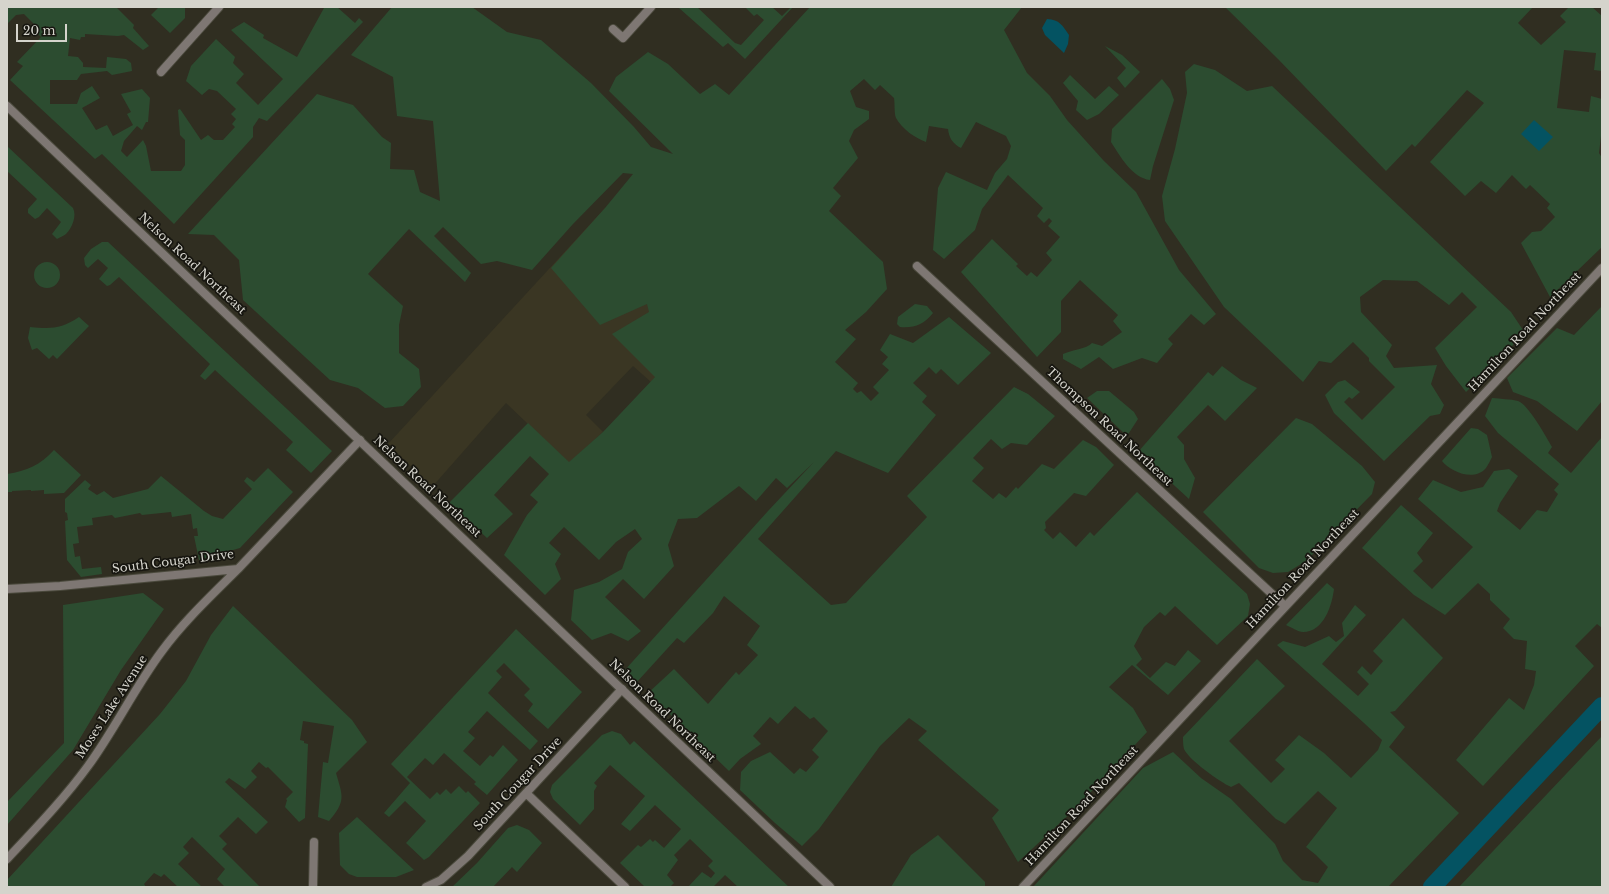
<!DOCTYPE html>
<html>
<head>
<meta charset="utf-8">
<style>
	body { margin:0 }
	#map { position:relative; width:1609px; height:894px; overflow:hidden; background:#302e21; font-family:"Libre Baskerville",serif }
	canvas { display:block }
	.frame { position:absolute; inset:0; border:8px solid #d5d4cc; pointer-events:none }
	.scale { position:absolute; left:16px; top:24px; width:51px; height:18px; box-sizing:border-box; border:2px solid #d5d4cc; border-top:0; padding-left:5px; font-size:12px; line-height:14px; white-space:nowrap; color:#d5d4cc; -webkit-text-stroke:3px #171610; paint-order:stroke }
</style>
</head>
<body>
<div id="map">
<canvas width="1609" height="894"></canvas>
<div class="frame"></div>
<div class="scale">20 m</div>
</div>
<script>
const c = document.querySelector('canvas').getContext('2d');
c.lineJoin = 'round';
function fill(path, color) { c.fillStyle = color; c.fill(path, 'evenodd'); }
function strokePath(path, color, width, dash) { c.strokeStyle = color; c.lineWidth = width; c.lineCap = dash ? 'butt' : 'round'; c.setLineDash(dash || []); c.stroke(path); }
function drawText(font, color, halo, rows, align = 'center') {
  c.font = font + ' "Libre Baskerville",serif'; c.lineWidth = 3.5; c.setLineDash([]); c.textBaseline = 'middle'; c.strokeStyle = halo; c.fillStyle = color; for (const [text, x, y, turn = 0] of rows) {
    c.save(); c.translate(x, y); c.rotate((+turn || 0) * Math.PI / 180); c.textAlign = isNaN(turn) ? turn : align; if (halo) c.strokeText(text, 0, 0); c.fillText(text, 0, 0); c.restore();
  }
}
const built = new Path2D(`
	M605,208L716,312L651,382L633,366L586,415L603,432L569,463L506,403L432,487L388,444Z`);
const green = new Path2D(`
	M7,7H116L134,25L133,28L149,46L143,50L124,35L118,36L85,34V37H81L80,40L70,38L68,56L78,57L83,63V67L106,68L107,57L126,59L131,63L132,71L112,75L107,71L81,74L77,80H50V104H77L81,93L92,86L100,98L82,108L96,130L107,125L113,136L133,125L127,114L131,112L121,94L142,89L150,98L148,122H146L142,130L137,126L124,141L121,151L127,157L143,140L146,146L151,171H181L185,165V140L180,135L178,110L180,109L201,140L208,135L214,140H223L235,127L232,124L236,119L231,114L236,109L217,91L209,89L202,95L186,81L191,66L216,39L235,57L233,63L244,74L236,83L258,105L283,79L231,30L244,22L264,35L263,38L297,57L324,8L322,7H337L355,23L359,18L363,22L267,121L259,118L253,127V137L174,224L102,154L95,159L10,80L23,66L17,62L41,37L35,31L37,27L24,14L16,15L7,24Z
	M159,7H185V18L170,33L151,15Z
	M392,7H472L507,32L541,40L591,83L634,127L651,147L673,154L609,91L616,77L648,52L668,64L700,94L715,84L729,95L810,7H1022L1004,30L1027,73L1050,96L1067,120L1104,161L1136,192L1179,270L1216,314L1204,325L1191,314L1168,339L1173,344L1157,363L1142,358L1113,369L1099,357L1081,369L1063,359V354C1071,350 1087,349 1092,343L1102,346L1122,332L1113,321L1118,315L1080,280L1061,301V332L1037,357L961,272L992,239L1018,264L1016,266L1027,276L1031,272L1037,277L1052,260L1046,253L1060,237L1048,226L1052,221L1049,218L1044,223L1037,216L1043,208L1008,175L982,209L975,230L944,259L933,250L938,188L946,172L987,190L995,173L1007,159L1011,146L1006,136L976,122L961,148C953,144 949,138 948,129L929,126L926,142C915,138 902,129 896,118C894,113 895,104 894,98L880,85L875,90L864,79L850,91L856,107L869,111V119L854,130L849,141L858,158L833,188L841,196L829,211L883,262L887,289L866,312L845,330L856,339L835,362L858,383L853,389L857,393L861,391L871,401L879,393L873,387L889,370L882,364L888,357L880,350L890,334L913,343L949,317L991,353L958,385L941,369L936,374L929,367L913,383L927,396L922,402L936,415L888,473L836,451L758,539L831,605L846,603L927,517L907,496L1014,387L1028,394L1055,416L1027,445L1011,443L1002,449L991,439L973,458L984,468L972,481L993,499L999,493L1006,498L1016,487L1018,489L1042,464L1054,469L1083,440L1096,447L1114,465L1086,496L1074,493L1045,522L1046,528L1044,530L1053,539L1060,532L1076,547L1090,532L1094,536L1137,492L1247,594L1250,604L1248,616L1217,645L1175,606L1165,616L1160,612L1144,627L1134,646L1142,659L1136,665L1150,678L1166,662L1175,666L1188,650L1201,661L1168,695L1132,665L1109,687L1133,708L1147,732L1076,808L1018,862L992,818L999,810L918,740L927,731L909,718L880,746L819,829L802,846L775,823L740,790L741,772L751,761L770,752L794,774L800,768L806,772L819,757L812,750L828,731L814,717L810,719L795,706L778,724L770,717L753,736L761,744L740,759L729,771L648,693L674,669L708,704L736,672L739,675L758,655L747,645L760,626L724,596L713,613L684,643L677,638L636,683L624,671L768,511L814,462L787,488L776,478L756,501L739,486L697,518L678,519L668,545L674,566L644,599L623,579L605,597L641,631L628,641L611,633L592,640L571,620L574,590L599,582L622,569L628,552L642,539L635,529L616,542L599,560L564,527L549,543L561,554L555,564L561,579L545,595L504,555L527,515L538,502L530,495L549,474L530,456L494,495L513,514L487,538L449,503L528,423L569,462L603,432L655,377L612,334L649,312L647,304L600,325L551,268L605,208L633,174L623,173L573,224L532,270L497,261L481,264L443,227L434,236L471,273L465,282L409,229L368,274L403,306L399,325V353L419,369L421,387L403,406L385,408L358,388L330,380L243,300L239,260L214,235L188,234L317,94L353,105L382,137L391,143L390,169L414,170L420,192L440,201L433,121L397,116L393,77L351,55Z
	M680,7H697L735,43L741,45L764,20L757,14L754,16L745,7H772L782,16L791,7H793L745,59L728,43L723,47L679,8Z
	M1225,7H1533L1518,23L1541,45L1566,22L1560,16L1569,7H1592L1602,16V71L1594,70L1596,53L1564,50L1557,108L1589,112L1591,96L1602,99V128L1599,153L1602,158V247L1550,297L1521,243L1532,232L1541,231L1555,217L1547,208L1550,204L1530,185L1526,189L1512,175L1496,193L1481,181L1465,196L1430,162L1484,103L1467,90L1415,147L1412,144L1386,171L1278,59Z
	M1105,46L1122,55L1140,72L1125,88L1117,78L1126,68Z
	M1194,64L1215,70L1247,91L1272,86L1511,312L1523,330L1517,341L1466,392L1446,366L1435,348L1477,307L1462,292L1449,305L1417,281L1383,280L1360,297L1361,312L1392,345L1386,356L1394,368L1437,365L1431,384L1444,405L1440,414L1430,416L1384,461L1334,413L1325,395L1338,382L1345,380L1360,392L1352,399L1349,397L1344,402L1362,420L1395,387L1369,361V358L1353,342L1331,363L1319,361L1303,382L1224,307L1165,221L1162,196L1175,149L1187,93L1185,72Z
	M1070,75L1095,99L1109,86L1119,95L1099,114L1087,120L1076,110L1078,101L1063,83Z
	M1162,79L1170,89L1174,100L1153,166L1150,180C1132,178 1120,156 1111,142L1112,129Z
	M7,146L73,208C77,216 72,228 66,234C64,236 60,237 57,239L52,234L61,222L47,208L39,217L35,219L28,213V209L37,199L7,171Z
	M102,242H108L332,451L311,473L286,450L293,442L215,370L205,380L200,376L210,364L119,277L110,285L107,286L99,279L108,268L98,259L88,268L85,265L84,258L91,249Z
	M34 275a13 13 0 1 1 26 0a13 13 0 1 1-26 0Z
	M915,304L927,306L933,313C923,325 915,328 900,327L897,324L898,317Z
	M1602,306V401L1577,431L1537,401L1513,392L1507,378L1557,328L1574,335Z
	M79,317L89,326L57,359L53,355L49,359L37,348L32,350L28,338L30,327C51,329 61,329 79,317Z
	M1222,366L1241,380L1257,388L1225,421L1208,405L1177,437L1184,445V459L1195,478L1189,499L1138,452L1208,372L1213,376Z
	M1097,391H1109L1134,412L1138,419L1127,436L1087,398Z
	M1492,398C1501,399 1510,399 1518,401C1528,404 1547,438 1552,447L1548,453L1571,473L1602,437V628L1597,624L1575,646L1594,666L1483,786L1456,760L1509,698L1524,710L1534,685L1536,671L1525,669L1527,641L1514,639L1503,628L1510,619L1490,600V594L1478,583L1445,615L1414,595L1362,548L1401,505L1433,533L1417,553L1423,561L1413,571L1432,589L1473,547L1418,499L1433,480L1461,492L1483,487L1494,471L1509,469L1518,476L1500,503L1497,511L1520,530L1537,510L1547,512L1558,494L1554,490L1559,484L1498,433L1485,416Z
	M1296,418L1312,424L1362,466L1375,482L1372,494L1306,561L1288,572L1273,573L1259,568L1203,512Z
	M1471,428L1478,429L1487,435L1492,457C1490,461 1488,465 1486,468C1474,482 1451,472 1442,461Z
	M54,450L81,475L64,493L44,494V490L31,491V495V490L12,491V496V492H7V474C27,471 40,465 54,450Z
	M268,468L293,492L240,548L199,560L194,536H198L197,528L193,529L191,514L172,517L171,512L142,515L140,513L115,518L112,515L92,518L93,525L77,527L79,543L73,544L75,557L80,556L82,569L101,567L102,574L81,577L67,560L65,521L68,520L67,513L65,512V499L85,480L91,485L88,489L97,495L104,491L113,498L148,489L161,476L204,511L212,516L223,519L252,489L244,481L247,477L254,482Z
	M1327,583L1334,589C1332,605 1324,632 1303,632C1298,632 1291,627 1286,625Z
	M143,593L164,609L121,670L73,750L7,825V802L64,743L63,605Z
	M1355,605L1366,615L1322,664L1358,696L1369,684L1357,672L1362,666L1371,675L1383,661L1373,651L1403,618L1443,658L1395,711L1390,712L1405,727L1389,747L1459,813L1388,887H1033L1143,768L1173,752L1201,778L1231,799L1275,844L1283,861L1302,880L1318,883L1328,867L1316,855L1306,847L1337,808L1318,791L1285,824L1276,819L1239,783L1231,787C1220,782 1189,760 1184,749C1183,746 1183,740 1183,737L1257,659L1285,686L1229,741L1271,783L1285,769L1275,760L1299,735L1324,753L1351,778L1378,750L1382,740L1364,723L1277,645L1283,641L1305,647L1329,636L1336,642L1344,636L1342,623Z
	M233,606L352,720L367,742L336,773C343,797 346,801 329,821L318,817L323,762L328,763L334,726L303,721L300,740L304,741V743L308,744L305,818L299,822L285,807L287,800L286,799L293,792L268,767L266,768L259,762L251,771L257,777L245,789L229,778L225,782L268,822L256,834L238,817L219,836L227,844L222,849L259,886L225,887L217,879L225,869L192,837L183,847L189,853L178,864L202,887H178L164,874L161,877L154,873L144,884L146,887H7V880L160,714L186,681L211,635Z
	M516,629L582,692L548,729L528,711L533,704L524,695L530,689L504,663L496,671L502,677L488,693L538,741L530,750L487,711L468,732L475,738L463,751L480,766L490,755L493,757L503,745L518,760L487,795L474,784L476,782L444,753L433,765L425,758L407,777L430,799L437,792L440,795L446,789L451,794L459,786L466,793L468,791L480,803L429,857L424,860L406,843L426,821L405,801L389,817L384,813L410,783L391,764Z
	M612,731L621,734L630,745L634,741L789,887H738L725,875L713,887H688L702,872L711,878L715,873L708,866L713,861L690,839L674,855L678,860L667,875L674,883L670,887H645L620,863L638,845L641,847L650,839L653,842L655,840L664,848L681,829L655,805L630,831L621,824L645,796L610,765L594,783L597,786L594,791V809L580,825L553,799L550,792L552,785L602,735Z
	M1602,736V887H1459Z
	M357,817L414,870L396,877H357L349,874L340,865L339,833Z
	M517,825L529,830L542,843L517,872L512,867L493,887H452L477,863L508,828Z
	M938,835L985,882V887H891L911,855Z`);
const water = new Path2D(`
	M1047,19C1060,20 1062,25 1069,35L1068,44L1064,53L1045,35L1042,28Z
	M1534,120L1553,137L1539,151L1521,134Z`);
const canal = new Path2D(`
	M1432,887L1602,706`);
const minor = new Path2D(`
	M613,29L623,38L651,7
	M161,72L219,7
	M917,266L1285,606
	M7,589L60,586L238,569L360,440
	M526,793L625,887
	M7,859C35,829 64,799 88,766C115,729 135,687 162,651C184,621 212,595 238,569
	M313,887L314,842
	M426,887L441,880L468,856L622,689
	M1023,887L1602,268`);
const tertiary = new Path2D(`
	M7,106L830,887`);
const streetNames = [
	["Nelson Road Northeast",192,264,43],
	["Hamilton Road Northeast",1525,332,-47],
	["Thompson Road Northeast",1109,427,43],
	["Nelson Road Northeast",427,487,43],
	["South Cougar Drive",173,562,-7],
	["Hamilton Road Northeast",1303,569,-47],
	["Moses Lake Avenue",112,707,-57],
	["Nelson Road Northeast",662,711,44],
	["South Cougar Drive",518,784,-47],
	["Hamilton Road Northeast",1082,806,-47]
];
fill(built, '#3a3623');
fill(green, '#2c4c30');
fill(water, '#045362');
strokePath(canal, '#045362', 18);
strokePath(minor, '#4a493c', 10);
strokePath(tertiary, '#4a493c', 10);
strokePath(minor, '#7e7773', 8);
strokePath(tertiary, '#7e7773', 8);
drawText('12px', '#d5d4cc', '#171610', streetNames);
</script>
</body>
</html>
